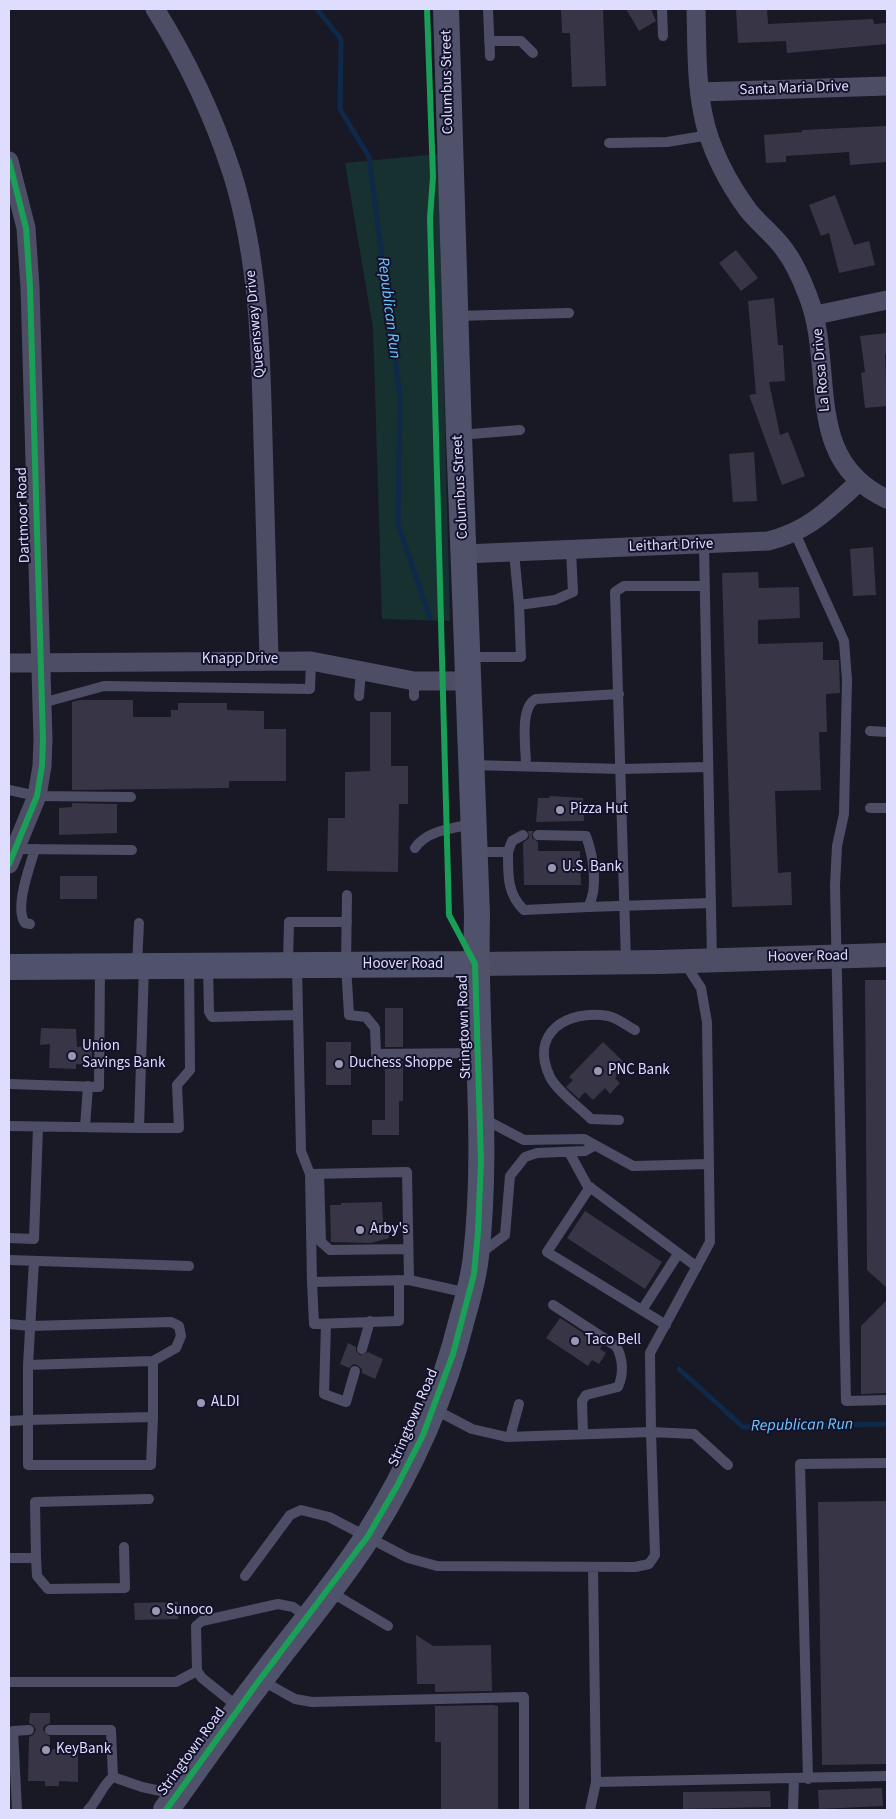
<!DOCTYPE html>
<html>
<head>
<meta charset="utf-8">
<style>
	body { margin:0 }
	#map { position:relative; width:896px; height:1819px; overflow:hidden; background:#191825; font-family:"Source Sans 3",sans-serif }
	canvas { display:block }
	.frame { position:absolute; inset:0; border:10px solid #deddfe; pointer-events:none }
</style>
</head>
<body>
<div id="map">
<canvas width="896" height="1819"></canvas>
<div class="frame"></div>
</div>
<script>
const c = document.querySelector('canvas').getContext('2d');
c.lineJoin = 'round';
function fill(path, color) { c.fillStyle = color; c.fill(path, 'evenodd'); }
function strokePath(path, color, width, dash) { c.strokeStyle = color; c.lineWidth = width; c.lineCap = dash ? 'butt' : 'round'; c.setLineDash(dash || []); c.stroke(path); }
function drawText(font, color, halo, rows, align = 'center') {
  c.font = font + ' "Source Sans 3",sans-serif'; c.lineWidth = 4; c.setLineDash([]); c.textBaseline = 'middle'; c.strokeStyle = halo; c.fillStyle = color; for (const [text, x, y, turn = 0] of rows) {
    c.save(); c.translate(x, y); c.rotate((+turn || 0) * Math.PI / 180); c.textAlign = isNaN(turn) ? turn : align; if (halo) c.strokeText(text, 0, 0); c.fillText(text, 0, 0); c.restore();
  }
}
const green = new Path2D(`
	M438,154L450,621L382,619L373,328L345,163Z`);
const stream = new Path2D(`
	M317,9L341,39L340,109L369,157L400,397L398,525L430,618
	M679,1369L743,1427L887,1424`);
const building = new Path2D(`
	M561,9H603L606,86L572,87L570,33H562Z
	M626,9H651L656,21L639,31Z
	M736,9H767L768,24L873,19L874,24L887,23V44L787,53L786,41L738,43Z
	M887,126V162L850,165L849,152L786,156V162L766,163L764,135L802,132V130Z
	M835,195L854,245L869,241L875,265L839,273L829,233L821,236L809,205Z
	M736,250L758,278L741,291L719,263Z
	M774,298L778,345H783L785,381L769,382L780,435L788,432L805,476L782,485L749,395L756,394L748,301Z
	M887,333V354H885L887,406L865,408L861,373L865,372L860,336Z
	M754,452L757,501L733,502L729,454Z
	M873,547L876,595L853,596L850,549Z
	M758,572L759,588L799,587L800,618L758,620V644L823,642V660H839L840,693L826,694L827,732H819L821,790L775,791L778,873L791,872L792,905L732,907L722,573Z
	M80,700H133V717H171V710H178V703H227V710L264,711V729H286V781H229V788L72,790V702Z
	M370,712H391V766H408V804H399L398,872L327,871L328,818H345V772L370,771Z
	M550,796L583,798L584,821L536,822L538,798H549Z
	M72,803L117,804V833L59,835V808L72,807Z
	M528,831H533L532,838L538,842V851H580L581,885H524L523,843L529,838Z
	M60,876H97V899H60Z
	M865,980H887V1288L867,1270Z
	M385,1008H403V1047H385Z
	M41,1028L76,1029L77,1047L92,1046V1065L76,1064V1069L49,1068L50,1044L40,1045Z
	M326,1042H351V1085H326Z
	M603,1042L627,1065L615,1078L620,1083L610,1094L605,1088L593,1100L585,1092L579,1099L566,1087L573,1080L569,1077Z
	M385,1061H403V1101H399V1135H372V1120H385Z
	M382,1202L383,1223H388L389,1238L371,1243L331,1242L330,1205H341V1203Z
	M585,1211L662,1262L645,1289L567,1238Z
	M887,1300V1393L861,1394V1326Z
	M560,1318L602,1345L600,1349L606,1353L599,1364L592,1360L588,1366L546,1338Z
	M348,1343L356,1347V1351L360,1355L368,1352L383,1359L375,1379L362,1373V1369L357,1365L353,1364L349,1368L340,1364Z
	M887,1501V1764L822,1765L818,1502Z
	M178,1602V1619L135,1620L134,1603Z
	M416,1635L433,1646L491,1645L492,1691L435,1692V1684H417Z
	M493,1705L498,1706V1810H441V1742H435V1706Z
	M30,1713H50V1723L44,1726L43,1730L50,1737V1749L78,1750V1782L59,1781V1786H45V1781H28L29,1737L33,1735L36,1730L34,1726L29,1723Z
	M882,1788L883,1806L819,1809L818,1790Z
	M770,1791L771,1807L683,1809V1792Z`);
const service = new Path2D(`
	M488,9L490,56
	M662,9L663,36
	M489,41H521L533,53
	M609,143L667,142L709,135
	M455,316L569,313
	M459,435L520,430
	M795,533L844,641L847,680L844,814L837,846L835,885L846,1401L887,1400
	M704,545L712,960
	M514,552L519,605
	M468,657H521L519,605L555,600L573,592L571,550
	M414,681V696
	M359,696L361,670
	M42,703L104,686L310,689L311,661
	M870,731L887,732
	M472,765L621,769L708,767
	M526,765C526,748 519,707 536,699L619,694
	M9,790L37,796L131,797
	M870,808H887
	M415,848C427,830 454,828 473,824
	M15,849L132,850
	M476,852H508C508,875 507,894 524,910L588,907C599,888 593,855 586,836L538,835
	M508,852L512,841L523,835
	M347,895L346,965L349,1015L366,1017L375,1028L376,1054L478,1053
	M588,907L711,903
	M30,924L25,923C14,908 30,866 35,849
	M626,962L615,592L624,586H704
	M288,964L289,922H347
	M137,965L139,923
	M144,966L139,1128H179L177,1085L190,1070L189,965
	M208,967L209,1012L212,1017L298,1015
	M297,967L301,1151L310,1174
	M9,1084L99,1087L100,967
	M482,1118L524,1140L584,1139L633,1166L709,1164
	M619,1120L591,1119C580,1108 557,1091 550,1077C529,1033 567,1009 608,1016C616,1017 627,1026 635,1030
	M9,1126L139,1128
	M85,1127L88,1086
	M569,1152L587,1185L697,1267
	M319,1174L321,1242L330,1250L408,1249
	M590,1187L547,1252L666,1325
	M9,1238L34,1239L38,1127
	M481,1253L505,1235L510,1176L525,1157L537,1153L585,1151L594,1146
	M9,1260L189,1266
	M399,1280V1321L314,1324L312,1282L409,1280L468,1293
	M312,1282L310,1174L407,1172L409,1280
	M553,1305L616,1346C623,1358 624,1374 618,1387L586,1395L582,1401L583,1434
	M642,1310L678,1254
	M9,1324L30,1326L171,1322L179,1326L181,1336L176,1348L153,1361
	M326,1324L324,1394L346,1402L355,1371
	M362,1349L370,1321
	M28,1365L34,1261
	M434,1409L472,1429L507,1437L651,1432L650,1353L710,1242L707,1022L701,988L684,962
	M9,1421L27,1420L153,1417L151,1465H28V1365L153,1361V1417
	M510,1437L519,1404
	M9,1558H36L35,1502L149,1499
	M36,1558L37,1576L48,1589L125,1588L124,1547
	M245,1576L290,1515L301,1510L329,1517L408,1558L437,1566L635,1567L649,1564L655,1555L651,1432L694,1434L728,1465
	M329,1591L388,1626
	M261,1680L295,1699L312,1702L524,1697V1810
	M9,1682H176L197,1671
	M238,1707L202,1678L197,1671L196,1626L202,1621L278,1604L293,1607L308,1618
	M50,1730H111L113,1777
	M113,1777L142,1787L175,1794
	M808,1779L800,1464L887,1463
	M596,1782L887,1776
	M17,1810L13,1731L29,1730
	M88,1810C98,1800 103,1784 113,1777
	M590,1810L596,1782L593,1567
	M793,1810L794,1779`);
const minor = new Path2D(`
	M155,9C187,60 213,115 232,173C259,259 261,351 263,440C265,513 267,586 269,659
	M696,9C697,44 696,80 703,114C709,147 728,183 748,210C759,224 774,235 784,249C794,262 802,280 808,296C836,367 801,460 887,499
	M700,92L887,86
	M9,161L26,228L30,287L43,740L42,766L37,796L9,864
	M816,315L887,300
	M464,554L768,541C809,531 829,509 859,482
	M9,663L311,661L414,681H468`);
const tertiary = new Path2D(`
	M475,964L659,962L887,955`);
const secondary = new Path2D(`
	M9,967L475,964
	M166,1810C196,1769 225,1726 256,1686C293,1636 335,1588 368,1536C411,1468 443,1396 462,1319C468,1298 474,1277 476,1256C489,1143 474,1028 477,915L459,435L446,9`);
const cycleway = new Path2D(`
	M9,161L26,228L30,287L43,740L42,766L37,796L9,864
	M166,1810L255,1686L368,1536L397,1486L423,1435L453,1354L474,1274L478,1232L481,1162L475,964L449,915L430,218L433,177L427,9`);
const markers = [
	[560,810,5,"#9998b2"],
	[552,868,5,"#9998b2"],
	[72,1056,5,"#9998b2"],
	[339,1064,5,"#9998b2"],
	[598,1071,5,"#9998b2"],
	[360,1230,5,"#9998b2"],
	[575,1341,5,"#9998b2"],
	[201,1403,5,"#9998b2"],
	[156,1611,5,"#9998b2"],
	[46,1750,5,"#9998b2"]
];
const streetNames = [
	["Columbus Street",448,82,-91],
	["Santa Maria Drive",794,89,-2],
	["Queensway Drive",256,324,-95],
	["La Rosa Drive",822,370,-95],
	["Columbus Street",461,487,-93],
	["Dartmoor Road",24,515,-92],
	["Leithart Drive",671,546,-2],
	["Knapp Drive",240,660],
	["Hoover Road",808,957,-1],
	["Hoover Road",403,965],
	["Stringtown Road",465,1027,-92],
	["Stringtown Road",414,1418,-67],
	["Stringtown Road",192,1752,-54]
];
const poiNames = [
	["Pizza Hut",570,810],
	["U.S. Bank",562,868],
	["Union",82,1047],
	["Savings Bank",82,1064],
	["Duchess Shoppe",349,1064],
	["PNC Bank",608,1071],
	["Arby's",370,1230],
	["Taco Bell",585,1341],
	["ALDI",211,1403],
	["Sunoco",166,1611],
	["KeyBank",56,1750]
];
const waterNames = [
	["Republican Run",388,308,83],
	["Republican Run",802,1426,-1]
];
fill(green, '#16312f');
strokePath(stream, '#0f294a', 5);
fill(building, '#383646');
strokePath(service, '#4d4e66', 10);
strokePath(minor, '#4d4e66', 19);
strokePath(tertiary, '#4d4e66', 24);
strokePath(secondary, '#50526b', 26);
strokePath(cycleway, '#1a9f57', 6);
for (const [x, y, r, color] of markers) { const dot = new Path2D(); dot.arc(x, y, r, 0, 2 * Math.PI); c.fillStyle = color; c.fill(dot); strokePath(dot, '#14122b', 2); }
drawText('15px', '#deddfe', '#14122b', streetNames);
drawText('15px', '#deddfe', '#14122b', poiNames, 'left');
drawText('italic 16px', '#6dc6fc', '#14122b', waterNames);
</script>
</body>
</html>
